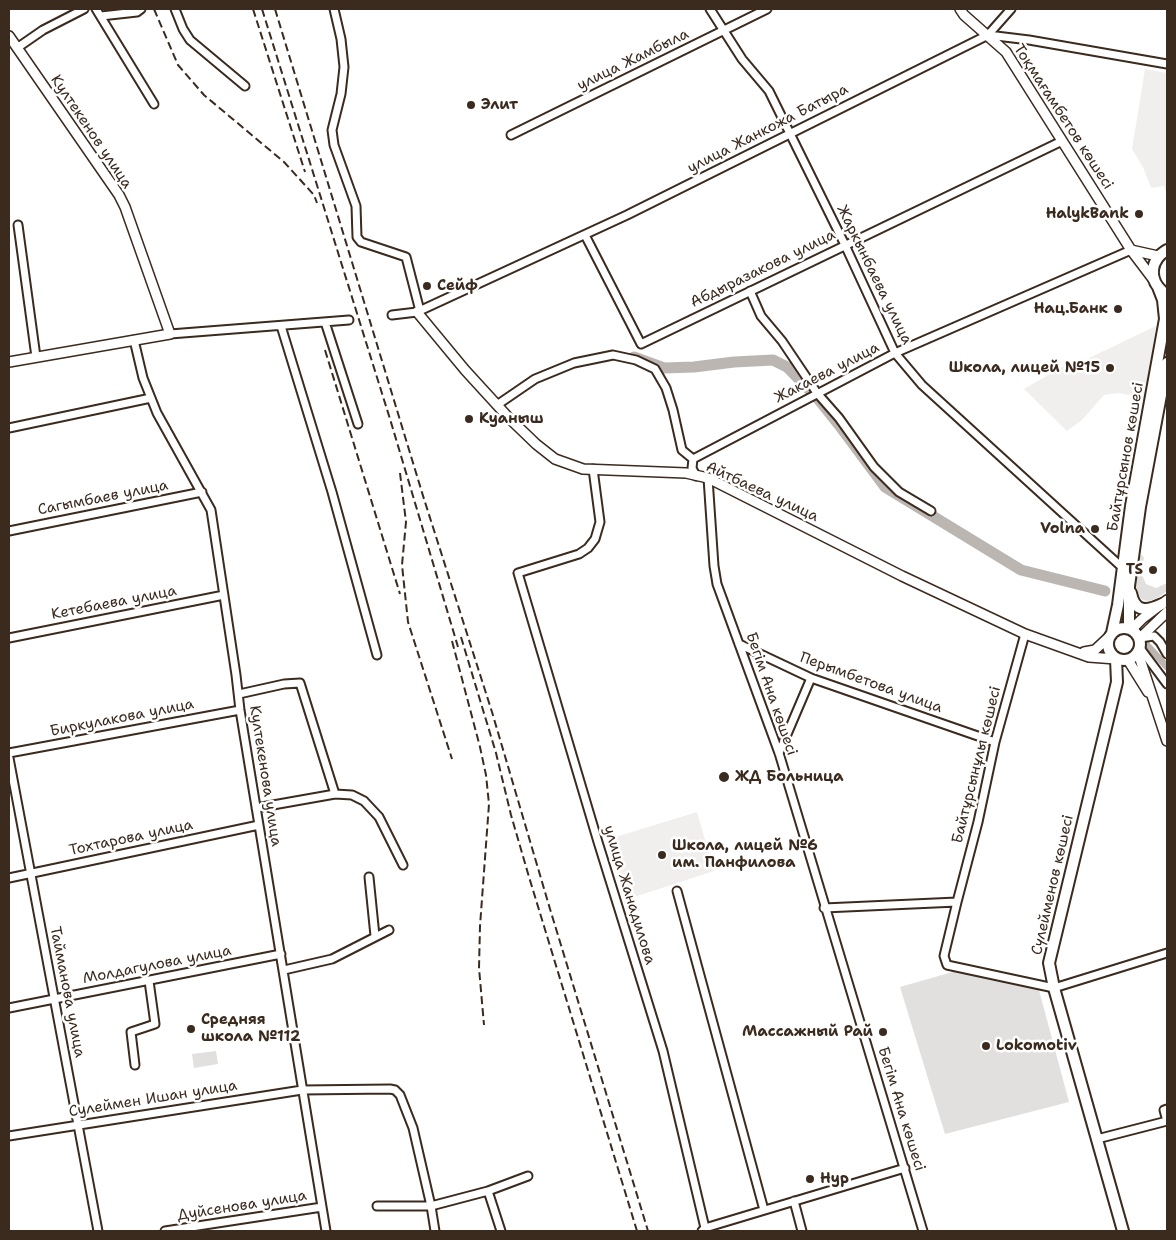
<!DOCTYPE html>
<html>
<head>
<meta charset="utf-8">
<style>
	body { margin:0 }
	#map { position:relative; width:1176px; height:1240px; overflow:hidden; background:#fff; font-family:"Shantell Sans",sans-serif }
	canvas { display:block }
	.frame { position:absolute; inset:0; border:10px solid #3b2a1e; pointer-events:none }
</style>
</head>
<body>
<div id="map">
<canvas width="1176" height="1240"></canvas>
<div class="frame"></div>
</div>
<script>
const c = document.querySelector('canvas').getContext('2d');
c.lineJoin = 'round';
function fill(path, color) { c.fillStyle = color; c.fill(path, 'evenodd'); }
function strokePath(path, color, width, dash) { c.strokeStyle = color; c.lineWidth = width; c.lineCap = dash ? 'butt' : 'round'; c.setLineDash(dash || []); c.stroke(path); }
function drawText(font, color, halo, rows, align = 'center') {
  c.font = font + ' "Shantell Sans",sans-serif'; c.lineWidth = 5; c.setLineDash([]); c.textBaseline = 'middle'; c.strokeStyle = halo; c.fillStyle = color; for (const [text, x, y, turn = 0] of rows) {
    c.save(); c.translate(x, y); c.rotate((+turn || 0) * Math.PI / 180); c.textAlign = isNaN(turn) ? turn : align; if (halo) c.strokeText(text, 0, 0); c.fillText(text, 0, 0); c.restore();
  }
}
const built = new Path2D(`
	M1145,69L1167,73V195L1164,186L1151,188L1143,167L1132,149Z
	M1156,326L1145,398L1119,393L1104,395L1082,420L1067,431L1024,389L1064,366L1087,359Z
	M697,812L714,871L628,899L609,839Z`);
const green = new Path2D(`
	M1142,555L1144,558L1141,573L1146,584L1156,588L1167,583V591C1133,619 1132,581 1139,556Z
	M963,969L1039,990L1069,1102L945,1134L900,987Z
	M216,1051L218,1064L194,1068L192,1054Z`);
const canal = new Path2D(`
	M1146,644L1167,667`);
const river = new Path2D(`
	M634,357L664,368L694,367L734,362L773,360L787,367L819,400L839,425L885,487L1021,570L1105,591`);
const minor = new Path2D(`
	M96,9L154,104
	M175,9L183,29L190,40L245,86
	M334,9L341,39L344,67L341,94L332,130L334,145L356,206L357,237L361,242L406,257L420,311
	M710,9L742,59L769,91L845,245L895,353L922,385L1125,570
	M101,16L137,12L141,9
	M988,35L1011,9
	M17,48L43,30L84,9
	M511,135L767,9
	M18,225L36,357
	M585,235L641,344L1062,141
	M750,291L761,316L782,341L817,393L839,418L874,467L899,492L931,511
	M392,315L417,312L627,215L988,35L1029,40L1167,64
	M325,322L358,424
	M281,326L332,492L377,655
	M170,334L349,320
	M134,340L143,378L157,413L211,510L236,675L240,710L326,1231
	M497,405L535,379L574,363L613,355L636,360L655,369L666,388L673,410L682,450L693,459
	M9,428L151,398
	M693,459L895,353L1131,250
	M693,459L692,468L696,476
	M593,469L600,522L595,539L588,548L579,554L518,573L598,842L663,1051L705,1228
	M708,478L714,566L717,584L779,753L923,1231
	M9,531L202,492
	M1025,634L995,742L978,822L957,902L944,956L947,965L1054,988L1167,953
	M9,638L224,595
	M1140,638L1154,636L1160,642L1167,654
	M739,644L811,678L995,742
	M1140,648L1167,684
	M239,694L284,684L300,683L335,794
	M9,753L240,710
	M779,753L811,678
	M9,758L98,1231
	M256,808L335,794L352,795L364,801L379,817L403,865
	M369,877L375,936
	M9,878L259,825
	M677,891L764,1210
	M824,908L957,902
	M284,970L332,959L389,930
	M9,1008L281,954
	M135,1065L131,1032L155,1024L149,981
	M9,1136L302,1090L390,1089L395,1090L400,1095L413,1128L431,1206L435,1231
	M1097,1139L1167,1121L1164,1110L1167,1109
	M488,1191L501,1231
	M794,1201L802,1231
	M377,1206H431L488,1191L528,1176
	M165,1231L322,1207
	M702,1231L705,1228L905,1168`);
const tertiary = new Path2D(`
	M960,9L964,15L1006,52L1131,250L1153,279
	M9,36L119,195L125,207L170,334L9,362
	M1131,250L1158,256
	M417,312L465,370L508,417L536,444L555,459L583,469L686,473L708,478L902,576L1025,634L1089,657L1116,659
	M1132,629L1142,619L1167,600
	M1140,638L1167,612
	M1084,652L1095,650L1110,636
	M1138,653L1167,741
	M1128,660L1148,692`);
const secondary = new Path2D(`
	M1163,292C1148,279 1150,260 1167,250
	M1131,593C1135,613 1147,611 1162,604
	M1108 644a16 16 0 1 1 32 0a16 16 0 1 1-32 0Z
	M1129,628V586L1140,507L1167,363
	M1112,633L1118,605L1131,506L1165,319L1163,300L1158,287
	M1116,659L1117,682L1049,963L1054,988L1123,1231`);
const rail = new Path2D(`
	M154,9L178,65L204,95L284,162L314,195L317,203
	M253,9L305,172
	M262,9L390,419L458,647
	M275,9L424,499L492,712L550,909L648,1231
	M325,350L400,594
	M400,473L406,522L402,565L408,622L452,759
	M461,637L496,753L511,815L529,877L637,1231
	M452,641L480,747L486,775L489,804L480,926L479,968L484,1025`);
const markers = [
	[471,105,5,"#3b2a1e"],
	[1139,214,5,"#3b2a1e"],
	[427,286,5,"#3b2a1e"],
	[1118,309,5,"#3b2a1e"],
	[1110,368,5,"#3b2a1e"],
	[469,419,5,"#3b2a1e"],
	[1095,529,5,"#3b2a1e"],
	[1153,570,5,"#3b2a1e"],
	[724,777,6,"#3b2a1e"],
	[662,855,5,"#3b2a1e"],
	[191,1029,5,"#3b2a1e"],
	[883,1032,5,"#3b2a1e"],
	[986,1046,5,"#3b2a1e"],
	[810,1179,5,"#3b2a1e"]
];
const streetNames = [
	["улица Жамбыла",633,60,-26],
	["Тоқмағамбетов көшесі",1063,117,57],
	["улица Жанкожа Батыра",768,129,-27],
	["Култекенов улица",91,132,56],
	["Абдыразакова улица",763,269,-26],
	["Жаркынбаева улица",874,275,64],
	["Жакаева улица",827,373,-27],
	["Байтұрсынов көшесі",1126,457,-80],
	["Айтбаева улица",762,492,25],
	["Сагымбаев улица",103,498,-11],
	["Кетебаева улица",114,603,-11],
	["Перымбетова улица",871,683,20],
	["Бегім Ана көшесі",771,694,71],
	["Биркулакова улица",122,718,-11],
	["Байтұрсынұлы көшесі",977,765,-76],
	["Култекенова улица",265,776,81],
	["Тохтарова улица",131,838,-12],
	["Сүлейменов көшесі",1053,885,-77],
	["улица Жанадилова",629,895,73],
	["Молдагулова улица",157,965,-11],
	["Тайманова улица",67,992,79],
	["Сулеймен Ишан улица",153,1099,-9],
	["Бегім Ана көшесі",901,1109,73],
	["Дуйсенова улица",242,1206,-9]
];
const poiNames = [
	["Элит",481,105],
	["HalykBank",1129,214,"right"],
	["Сейф",437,286],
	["Нац.Банк",1108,309,"right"],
	["Школа, лицей №15",1100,368,"right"],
	["Куаныш",479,419],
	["Volna",1085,529,"right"],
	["TS",1143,570,"right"],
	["ЖД Больница",735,777],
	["Школа, лицей №6",672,846],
	["им. Панфилова",672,863],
	["Средняя",201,1020],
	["школа №112",201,1037],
	["Массажный Рай",873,1032,"right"],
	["Lokomotiv",996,1046],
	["Нур",820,1179]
];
fill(built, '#f1efee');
fill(green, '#e2e0de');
strokePath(canal, '#bcb6b3', 7);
strokePath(river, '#bcb6b3', 11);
strokePath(minor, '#3b2a1e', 11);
strokePath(tertiary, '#3b2a1e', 12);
strokePath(secondary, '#3b2a1e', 14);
strokePath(minor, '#fff', 7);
strokePath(tertiary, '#fff', 9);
strokePath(secondary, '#fff', 10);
strokePath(rail, '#3b2a1e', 2, [8, 4]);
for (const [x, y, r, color] of markers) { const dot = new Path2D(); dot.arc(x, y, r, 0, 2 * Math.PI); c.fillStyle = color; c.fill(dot); strokePath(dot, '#fff', 2); }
drawText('15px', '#3b2a1e', '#fff', streetNames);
drawText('bold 15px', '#3b2a1e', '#fff', poiNames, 'left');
</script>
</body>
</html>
